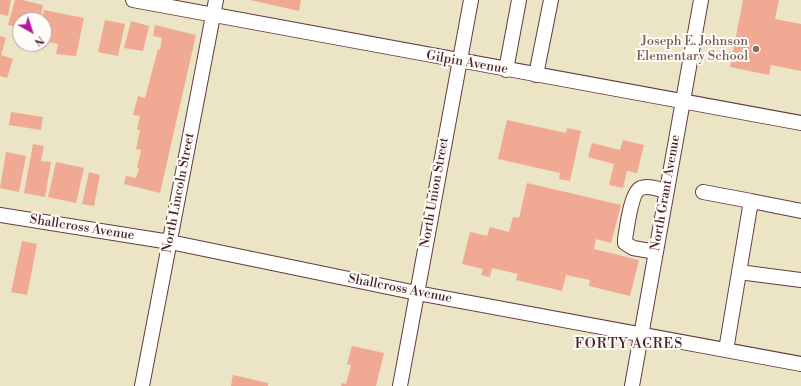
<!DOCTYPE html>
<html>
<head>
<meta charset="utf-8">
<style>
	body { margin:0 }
	#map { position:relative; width:801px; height:386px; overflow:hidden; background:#ebe4c5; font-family:"Libre Bodoni",serif }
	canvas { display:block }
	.north { position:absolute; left:12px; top:12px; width:40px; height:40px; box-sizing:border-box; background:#fdfcf7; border:1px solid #b5a4a5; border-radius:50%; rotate:141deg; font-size:11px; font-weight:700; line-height:16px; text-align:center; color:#4a1f2b }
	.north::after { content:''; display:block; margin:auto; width:14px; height:18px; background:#b5179e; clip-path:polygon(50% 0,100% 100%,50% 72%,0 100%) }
</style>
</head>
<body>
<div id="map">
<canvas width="801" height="386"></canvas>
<div class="north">N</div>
</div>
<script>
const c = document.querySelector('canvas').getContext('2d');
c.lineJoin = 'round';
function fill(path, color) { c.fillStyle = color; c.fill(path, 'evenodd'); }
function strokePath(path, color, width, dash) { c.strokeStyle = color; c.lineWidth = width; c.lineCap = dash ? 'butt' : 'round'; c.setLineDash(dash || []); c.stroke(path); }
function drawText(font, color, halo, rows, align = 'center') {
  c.font = font + ' "Libre Bodoni",serif'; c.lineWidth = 4; c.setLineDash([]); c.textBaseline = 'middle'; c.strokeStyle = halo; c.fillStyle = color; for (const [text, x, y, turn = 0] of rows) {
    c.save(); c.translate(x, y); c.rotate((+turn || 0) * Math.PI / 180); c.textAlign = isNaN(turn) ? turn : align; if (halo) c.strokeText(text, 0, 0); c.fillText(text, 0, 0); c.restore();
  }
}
const building = new Path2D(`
	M0,0H11L8,16L0,14Z
	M15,0H22L43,5L40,20H20V28L8,25Z
	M250,0H301L299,11Z
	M743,0H779L775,19L801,24V71L771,65L769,75L730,67Z
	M44,10L84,18L76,56L56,54L58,44L44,41V20H42Z
	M105,20L125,24L118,56L98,52Z
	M131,21L149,26L143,51L124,48Z
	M155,25L196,35L160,193L124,184L126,176L136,178L139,169L137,168L141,150L136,149L140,130L137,129L140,116L133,115L138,96L145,98L158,49L160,50L162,38L153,36Z
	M0,36L6,38L1,55L13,59L7,78L0,76Z
	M11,112L43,117L41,130L9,125Z
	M507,120L566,133L567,128L581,131L570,181L559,179L560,173L498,159Z
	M623,140L644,145L637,173L627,171L623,188L609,185L614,164L588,157L592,143L620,150Z
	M33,144L44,146L41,161L51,162L45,197L24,193Z
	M6,152L26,156L19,192L0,188Z
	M56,162L84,168L76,203L48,197Z
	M89,172L100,175L94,206L82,204Z
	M527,183L621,205L611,243L596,239L594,249L639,260L630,296L589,286L590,280L566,275L562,291L516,280L518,274L492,268L490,277L481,275L483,269L462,264L470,232L487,236L490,227L509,232L513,217L519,218Z
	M22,241L37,244L27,295L11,292Z
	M352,346L384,353L376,386H341L342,383L346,384L351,365L347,364Z
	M233,375L268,383V386H231Z`);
const minor = new Path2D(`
	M133,0L801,123
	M506,70L519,0
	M536,75L551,0
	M703,192L751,201
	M0,215L170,242L417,293L801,364
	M656,252L633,248L625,243V239C627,228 631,192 641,188C648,185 659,189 666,191
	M739,272L801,280
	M726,350L751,201L801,211
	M142,386L216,0
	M400,386L471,0
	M632,386L701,0`);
const markers = [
	[756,49,4,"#8d6e63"]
];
const educationNames = [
	["Joseph E. Johnson",748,42],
	["Elementary School",748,57]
];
const streetNames = [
	["Gilpin Avenue",467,63,10],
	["North Lincoln Street",179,193,-79],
	["North Union Street",435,193,-80],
	["North Grant Avenue",666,193,-80],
	["Shallcross Avenue",82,228,9],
	["Shallcross Avenue",400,289,11]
];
const neighbourhoodNames = [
	["FORTY ACRES",629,345]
];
fill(building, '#f0a993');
strokePath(minor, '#623d42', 16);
strokePath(minor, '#fff', 14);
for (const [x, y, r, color] of markers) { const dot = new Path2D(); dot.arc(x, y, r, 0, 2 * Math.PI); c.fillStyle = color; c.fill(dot); strokePath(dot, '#fdfcf7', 1.5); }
drawText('13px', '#785e54', '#fdfcf7', educationNames, 'right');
drawText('13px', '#4a1f2b', '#fdfcf7', streetNames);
c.letterSpacing = '1px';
drawText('14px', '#4a1f2b', '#fdfcf7', neighbourhoodNames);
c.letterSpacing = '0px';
</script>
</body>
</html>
